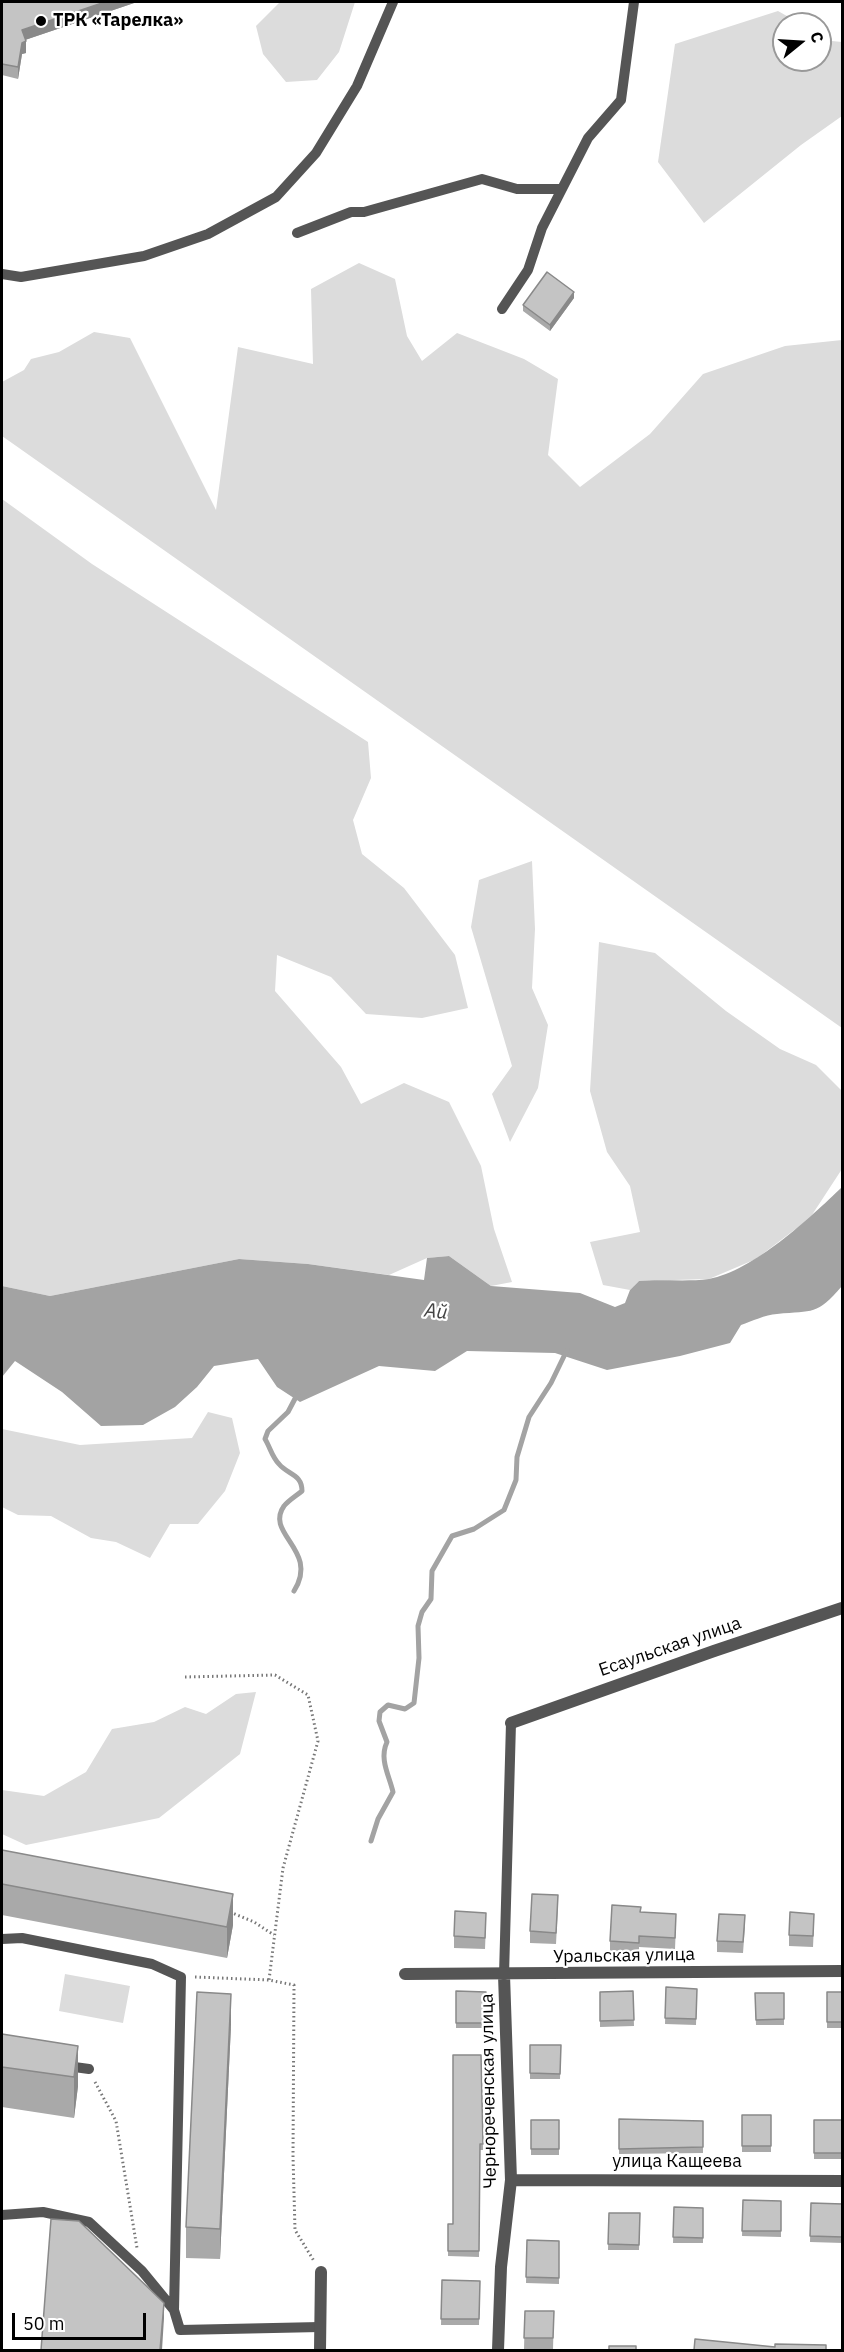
<!DOCTYPE html>
<html>
<head>
<meta charset="utf-8">
<style>
	body { margin:0 }
	#map { position:relative; width:844px; height:2352px; overflow:hidden; background:#fff; font-family:"IBM Plex Sans",sans-serif }
	canvas { display:block }
	.frame { position:absolute; inset:0; border:3px solid #000; pointer-events:none }
	.north { position:absolute; left:772px; top:12px; width:60px; height:60px; box-sizing:border-box; background:#fff; border:2px solid #999; border-radius:50%; rotate:72deg; font-size:16px; font-weight:700; line-height:24px; text-align:center; color:#000 }
	.north::after { content:''; display:block; margin:auto; width:21px; height:27px; background:#000; clip-path:polygon(50% 0,100% 100%,50% 72%,0 100%) }
	.scale { position:absolute; left:12px; top:2313px; width:134px; height:27px; box-sizing:border-box; border:3px solid #000; border-top:0; padding-left:8px; font-size:18px; line-height:21px; white-space:nowrap; color:#000; -webkit-text-stroke:4px #fff; paint-order:stroke }
</style>
</head>
<body>
<div id="map">
<canvas width="844" height="2352"></canvas>
<div class="frame"></div>
<div class="north">С</div>
<div class="scale">50 m</div>
</div>
<script>
const c = document.querySelector('canvas').getContext('2d');
c.lineJoin = 'round';
function fill(path, color) { c.fillStyle = color; c.fill(path, 'evenodd'); }
function strokePath(path, color, width, dash) { c.strokeStyle = color; c.lineWidth = width; c.lineCap = dash ? 'butt' : 'round'; c.setLineDash(dash || []); c.stroke(path); }
function drawText(font, color, halo, rows, align = 'center') {
  c.font = font + ' "IBM Plex Sans",sans-serif'; c.lineWidth = 4.5; c.setLineDash([]); c.textBaseline = 'middle'; c.strokeStyle = halo; c.fillStyle = color; for (const [text, x, y, turn = 0] of rows) {
    c.save(); c.translate(x, y); c.rotate((+turn || 0) * Math.PI / 180); c.textAlign = isNaN(turn) ? turn : align; if (halo) c.strokeText(text, 0, 0); c.fillText(text, 0, 0); c.restore();
  }
}
const green = new Path2D(`
	M280,2H355L339,52L317,80L286,82L263,54L256,26Z
	M778,11L801,24H784V60H820V34L832,41L842,42V116L801,145L704,223L658,162L675,44Z
	M359,263L395,279L407,336L422,361L457,333L524,359L558,379L548,455L580,487L650,434L703,374L785,346L842,340V1028L2,436V382L24,370L31,359L59,352L94,332L130,338L216,510L238,347L313,364L311,289Z
	M2,499L92,564L368,742L371,778L353,820L362,854L404,888L455,955L468,1008L422,1018L366,1014L331,977L277,955L275,991L341,1067L361,1104L404,1083L449,1102L481,1166L494,1229L512,1282L491,1286L449,1256L427,1258L389,1275L308,1264L239,1259L50,1296L2,1286Z
	M532,861L535,929L532,988L548,1025L538,1088L510,1142L492,1094L512,1066L471,927L479,880Z
	M599,942L655,953L726,1011L780,1049L816,1065L842,1091V1169L810,1218L756,1259L709,1279L639,1281L630,1290L603,1285L590,1242L640,1232L630,1186L607,1152L590,1091Z
	M208,1412L232,1418L240,1453L225,1491L198,1524H170L150,1558L116,1542L91,1538L51,1516L18,1515L2,1507V1429L80,1445L192,1438Z
	M256,1692L240,1754L159,1818L26,1845L2,1834V1790L44,1796L86,1772L112,1729L154,1722L185,1707L206,1714L236,1694Z
	M65,1974L130,1986L123,2023L59,2011Z`);
const water = new Path2D(`
	M842,1187V1286C816,1316 814,1310 777,1314C765,1315 752,1321 741,1325L730,1343L680,1356L607,1370L555,1353L467,1351L435,1371L379,1366L300,1402L277,1387L258,1359L214,1366L197,1387L175,1407L143,1425L101,1426L62,1392L15,1361L2,1377V1286L50,1296L239,1259L308,1264L424,1280L427,1258L449,1256L491,1286L580,1293L615,1307L625,1303L630,1290L639,1281C661,1279 687,1282 709,1279C753,1271 810,1218 842,1187Z`);
const stream = new Path2D(`
	M294,1591C320,1550 264,1534 284,1506C289,1500 296,1496 302,1491C302,1474 288,1475 279,1464C272,1457 270,1447 265,1439L268,1431L288,1412L298,1393
	M371,1841L378,1819L393,1792C389,1775 379,1759 387,1742L379,1721L380,1712L388,1705L405,1709L414,1703L419,1658L418,1626L422,1612L431,1599L432,1571L452,1536L474,1529L504,1510L516,1480L517,1457L529,1417L551,1383L567,1350`);
const path = new Path2D(`
	M185,1677L275,1675L308,1695L318,1741L283,1868L269,1980
	M230,1912L254,1922L274,1935
	M195,1977L269,1980L294,1985L293,2156L295,2230L314,2261
	M95,2082L116,2121L137,2248`);
const service = new Path2D(`
	M297,233L351,212H364L482,179L517,189H561
	M2,274L21,277L144,256L208,234L276,197L316,153L357,86L393,2
	M502,309L528,270L542,228L588,138L621,100L634,2
	M2,1939L22,1938L152,1964L181,1977L174,2310L180,2330L320,2327
	M504,1975L511,1723
	M67,2066L89,2069
	M2,2215L43,2212L89,2222L142,2271L174,2310`);
const minor = new Path2D(`
	M511,1723L714,1651L842,1608
	M405,1974L842,1971
	M511,2180L842,2181
	M320,2350L321,2272
	M498,2350L501,2267L511,2180L504,1975`);
const wall = new Path2D(`
	M2,2H137L25,40L26,53L22,54L18,79L2,75Z
	M574,298L550,331L523,311V305Z
	M2,1850L233,1925L227,1958L2,1915Z
	M558,1906L556,1944L530,1943V1931Z
	M641,1912L676,1925L675,1949L639,1947V1954L610,1952V1941Z
	M486,1924L485,1949L454,1948V1936Z
	M814,1925L813,1947L789,1946V1935Z
	M745,1926L743,1953L717,1952V1941Z
	M666,1987L697,1989L696,2025L665,2024Z
	M456,1991L486,1992V2028H456Z
	M633,1991L634,2026L600,2027V1992Z
	M827,1992H843V2028H827Z
	M755,1993H784V2025H756Z
	M231,2025L220,2259L186,2258V2227Z
	M2,2034L78,2046V2086L74,2118L2,2107Z
	M530,2045H561L560,2079H530Z
	M481,2055L483,2150H480L479,2257L448,2256V2224H453Z
	M742,2115H771V2152H742Z
	M619,2119L703,2121V2153L619,2154Z
	M531,2120H559V2155H531Z
	M814,2120H843V2159H814Z
	M743,2200L781,2201V2237L742,2236Z
	M811,2203L843,2204V2243L810,2242Z
	M674,2207L703,2208V2243H673Z
	M609,2213H640L639,2250H608Z
	M527,2240L559,2241V2284L526,2283Z
	M442,2280L480,2281L479,2325H441Z
	M525,2311H554L553,2350L524,2349Z`);
const shadedWall = new Path2D(`
	M105,2H137L22,41V30Z
	M26,41V53L22,54L18,79V67L22,43Z
	M574,292V298L550,331V325Z
	M233,1894V1925L227,1958V1927Z
	M231,1994V2025L220,2259V2229Z
	M78,2046V2086L74,2118V2077Z
	M164,2303V2318L162,2350H160Z`);
const building = new Path2D(`
	M2,2H105L22,30L26,41L22,43L18,67L2,64Z
	M547,272L574,292L550,325L523,305Z
	M2,1850L233,1894L227,1927L2,1884Z
	M532,1894L558,1895L556,1933L530,1931Z
	M612,1905L641,1907L640,1912L676,1914L675,1938L639,1936V1943L610,1941Z
	M455,1911L486,1913L485,1938L454,1936Z
	M790,1912L814,1914L813,1936L789,1935Z
	M719,1914L745,1915L743,1942L717,1941Z
	M666,1987L697,1989L696,2019L665,2018Z
	M456,1991L486,1992V2023H456Z
	M633,1991L634,2020L600,2021V1992Z
	M197,1992L231,1994L220,2229L186,2227Z
	M827,1992H843V2022H827Z
	M755,1993H784V2019L756,2020Z
	M2,2034L78,2046L74,2077L2,2067Z
	M530,2045H561L560,2074L530,2073Z
	M453,2055H481L483,2144H480L479,2251H448V2224H453Z
	M742,2115H771V2146H742Z
	M619,2119L703,2121V2147L619,2149Z
	M531,2120H559V2149H531Z
	M814,2120H843V2153H814Z
	M743,2200L781,2201V2231H742Z
	M811,2203L843,2204V2237L810,2236Z
	M674,2207L703,2208V2238L673,2237Z
	M609,2213H640L639,2245L608,2244Z
	M51,2219L79,2221L164,2303L160,2350H41Z
	M527,2240L559,2241V2278L526,2277Z
	M442,2280L480,2281L479,2319H441Z
	M525,2311H554L553,2338H524Z
	M695,2339L775,2347V2344L826,2345V2350H694Z
	M609,2346H636V2350H609Z`);
const markers = [
	[41,21,6,"#000"]
];
const poiNames = [
	["ТРК «Тарелка»",53,21]
];
const streetNames = [
	["Есаульская улица",670,1647,-19],
	["Уральская улица",624,1956,-1],
	["Чернореченская улица",489,2091,-91],
	["улица Кащеева",677,2162]
];
const waterNames = [
	["Ай",436,1312,6]
];
fill(green, '#dcdcdc');
fill(water, '#a3a3a3');
strokePath(stream, '#a3a3a3', 5);
strokePath(path, '#777', 3, [1.5, 3]);
strokePath(service, '#555', 10);
strokePath(minor, '#555', 12);
fill(wall, '#a9a9a9');
fill(shadedWall, '#898989');
fill(building, '#c4c4c4');
strokePath(building, '#898989', 1.5);
for (const [x, y, r, color] of markers) { const dot = new Path2D(); dot.arc(x, y, r, 0, 2 * Math.PI); c.fillStyle = color; c.fill(dot); strokePath(dot, '#fff', 2); }
drawText('bold 18px', '#000', '#fff', poiNames, 'left');
drawText('18px', '#000', '#fff', streetNames);
drawText('italic 20px', '#444', '#fff', waterNames);
</script>
</body>
</html>
